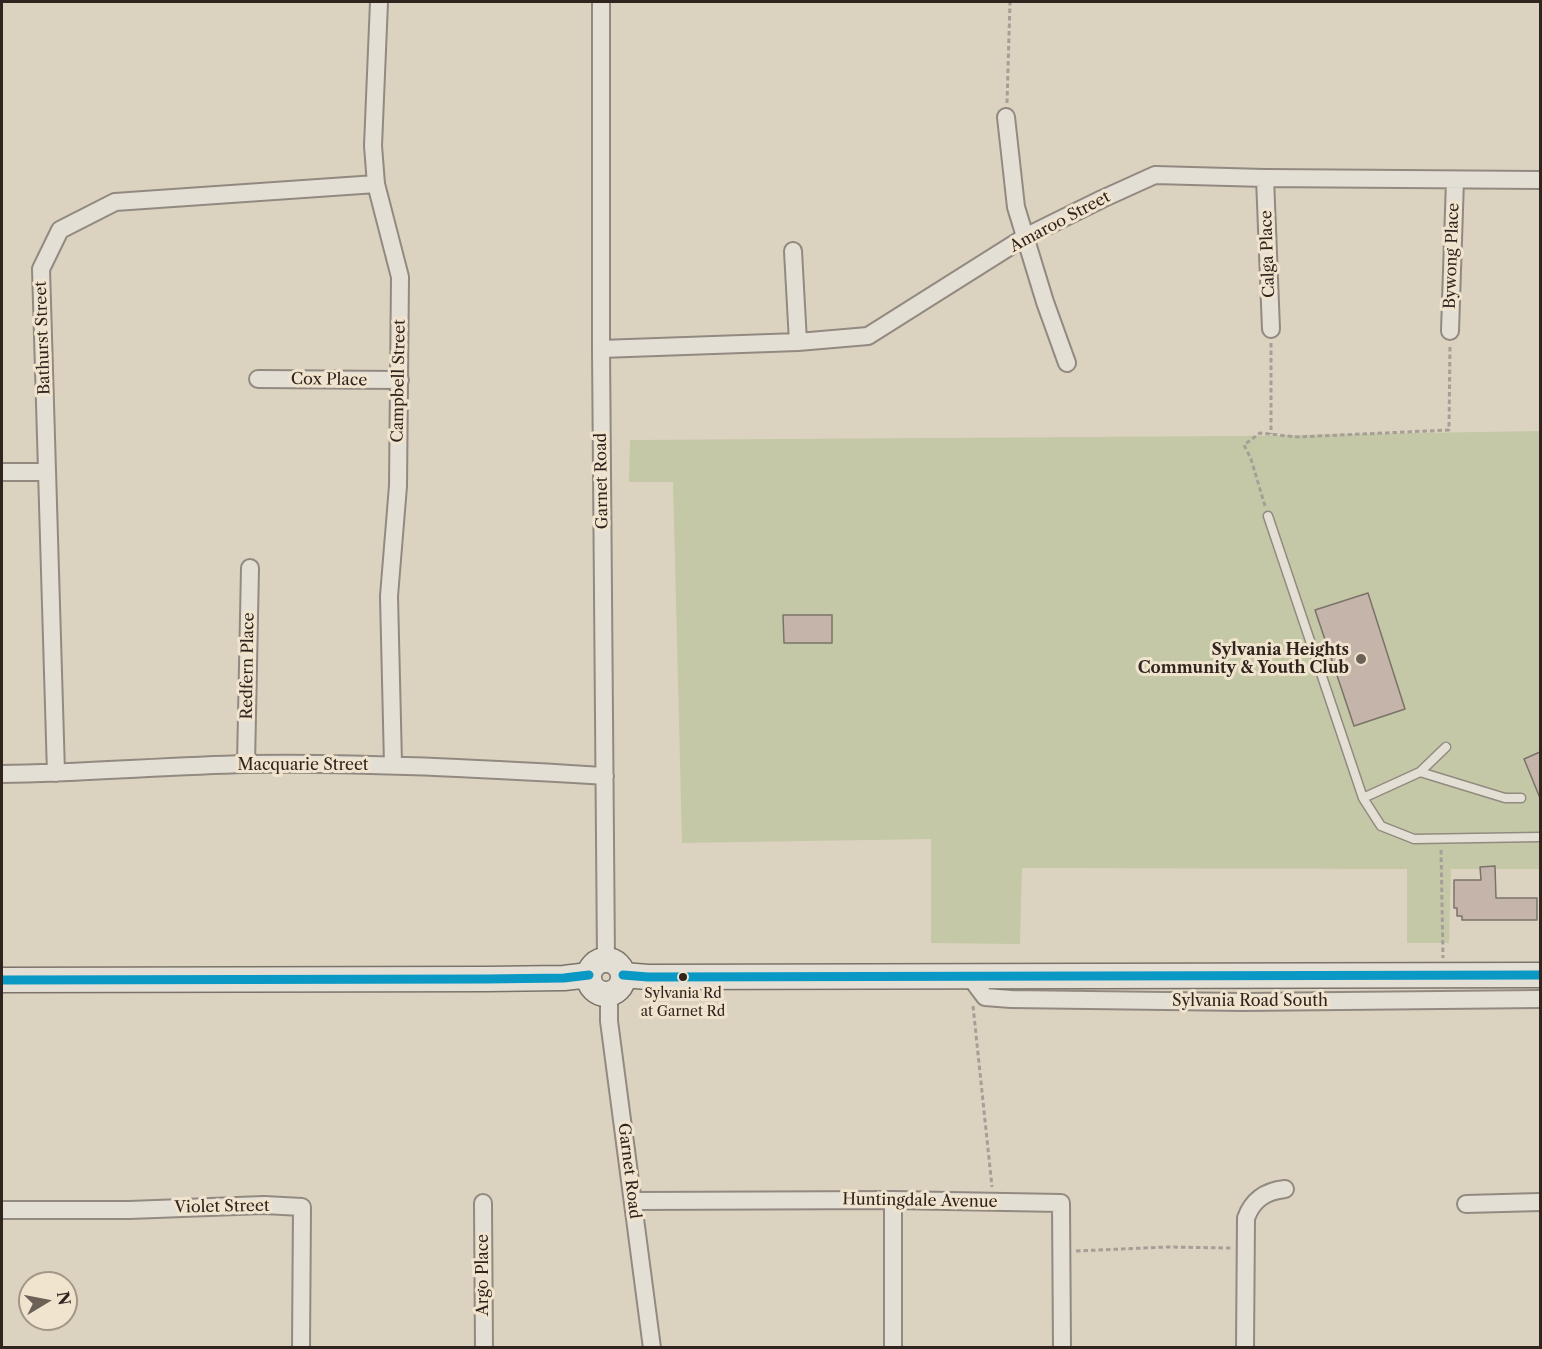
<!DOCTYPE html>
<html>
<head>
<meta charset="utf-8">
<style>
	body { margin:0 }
	#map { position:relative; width:1542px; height:1349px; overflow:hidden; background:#dcd2c0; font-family:"Libre Caslon Text",serif }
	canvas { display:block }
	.frame { position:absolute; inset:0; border:3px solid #30241e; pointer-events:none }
	.north { position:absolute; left:18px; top:1271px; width:60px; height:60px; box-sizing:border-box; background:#f1e4ce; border:2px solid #a49788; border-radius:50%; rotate:80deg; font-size:16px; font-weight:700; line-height:24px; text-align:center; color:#30241e }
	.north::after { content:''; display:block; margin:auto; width:21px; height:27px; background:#6c6157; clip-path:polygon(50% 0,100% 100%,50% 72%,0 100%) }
</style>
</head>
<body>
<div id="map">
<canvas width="1542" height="1349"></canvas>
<div class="frame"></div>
<div class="north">N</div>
</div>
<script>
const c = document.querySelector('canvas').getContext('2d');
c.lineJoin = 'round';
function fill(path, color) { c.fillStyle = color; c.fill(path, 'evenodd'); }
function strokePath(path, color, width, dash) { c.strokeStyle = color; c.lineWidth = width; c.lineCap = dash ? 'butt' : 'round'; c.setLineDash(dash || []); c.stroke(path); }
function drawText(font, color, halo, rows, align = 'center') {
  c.font = font + ' "Libre Caslon Text",serif'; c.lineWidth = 6; c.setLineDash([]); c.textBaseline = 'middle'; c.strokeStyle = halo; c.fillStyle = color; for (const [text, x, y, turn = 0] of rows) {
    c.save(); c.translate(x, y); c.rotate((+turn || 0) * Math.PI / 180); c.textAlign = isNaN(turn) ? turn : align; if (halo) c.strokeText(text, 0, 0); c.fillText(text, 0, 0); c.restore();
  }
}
const green = new Path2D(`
	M1540,431V869H1451L1449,943H1407V869L1022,868L1020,944L931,943V839L682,843L673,482H629L630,440L1235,436Z`);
const building = new Path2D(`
	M1368,593L1405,709L1354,726L1315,610Z
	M783,615H832V643H784Z
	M1540,752V798L1524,759Z
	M1495,866L1496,898H1537V920H1462V916H1457V908H1454V880H1481L1480,867Z`);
const path = new Path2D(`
	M1007,103L1010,2
	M1271,343V434
	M1265,506L1251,459L1244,445L1260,433L1297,437L1449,430L1450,344
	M1441,850L1443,958
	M973,1006L992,1187
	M1076,1251L1166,1247L1231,1248`);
const lane = new Path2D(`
	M1268,516L1363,798
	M1446,747L1420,772L1363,798L1381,826L1414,839L1540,837
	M1420,772L1505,798H1521`);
const street = new Path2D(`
	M379,2L373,146L376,184L400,277L398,486L389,596L393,764
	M601,2V349L606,960
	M1006,117L1016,207L1045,302L1067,363
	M1265,178L1271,329
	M793,251L798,342
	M1450,331L1455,180
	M601,349L798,342L868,336L1025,237L1102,199L1155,175L1265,178L1540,180
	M258,379L400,380
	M2,472H47
	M246,764L250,568
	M56,773L41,269L60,230L115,202L376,184
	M2,774C83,773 165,766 246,764C366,762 485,769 605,776
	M970,977L985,997L1011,999L1243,1002L1540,999
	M609,994V1021L652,1348
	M633,1201L893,1200L1061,1203L1062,1348
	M483,1203L484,1348
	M1466,1204L1540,1202
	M2,1210H129L264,1205L302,1207L301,1348
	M893,1348V1200
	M1245,1348L1246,1218C1253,1199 1266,1191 1285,1189`);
const secondary = new Path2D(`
	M589 977a17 17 0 1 1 34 0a17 17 0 1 1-34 0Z
	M623,975L648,977L1540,975
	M2,980L486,979L564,978L589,975`);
const bus1 = new Path2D(`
	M623,975L648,977L1540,975
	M2,980L486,979L564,978L589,975`);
const markers = [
	[1361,659,6,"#6c6157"],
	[683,977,5,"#30241e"]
];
const busNames = [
	["Sylvania Rd",683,994],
	["at Garnet Rd",683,1012]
];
const streetNames = [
	["Amaroo Street",1060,222,-28],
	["Calga Place",1268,254,-92],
	["Bywong Place",1452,256,-88],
	["Bathurst Street",43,338,-92],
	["Cox Place",329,380,1],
	["Campbell Street",399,381,-89],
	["Garnet Road",602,481,-91],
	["Redfern Place",248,666,-89],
	["Macquarie Street",303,765],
	["Sylvania Road South",1250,1001],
	["Garnet Road",629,1171,83],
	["Huntingdale Avenue",920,1201,1],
	["Violet Street",222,1207,-1],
	["Argo Place",483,1275,-90]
];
const poiNames = [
	["Sylvania Heights",1349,650],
	["Community & Youth Club",1349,668]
];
fill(green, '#c5c8a6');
fill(building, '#c5b4a9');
strokePath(building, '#7a736a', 1.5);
strokePath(lane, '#928a80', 11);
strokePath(street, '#928a80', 20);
strokePath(secondary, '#7a736a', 27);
strokePath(path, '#a59f98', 3, [4.5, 3]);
strokePath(lane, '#e4dfd5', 8);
strokePath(street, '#e4dfd5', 16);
strokePath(secondary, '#e4dfd5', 24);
strokePath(bus1, '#0a98c5', 9);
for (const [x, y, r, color] of markers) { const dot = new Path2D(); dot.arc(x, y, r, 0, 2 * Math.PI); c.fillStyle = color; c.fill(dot); strokePath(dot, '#f1e4ce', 2); }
drawText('14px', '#30241e', '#f1e4ce', busNames);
drawText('16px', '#30241e', '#f1e4ce', streetNames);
drawText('bold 16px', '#30241e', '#f1e4ce', poiNames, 'right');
</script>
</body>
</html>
